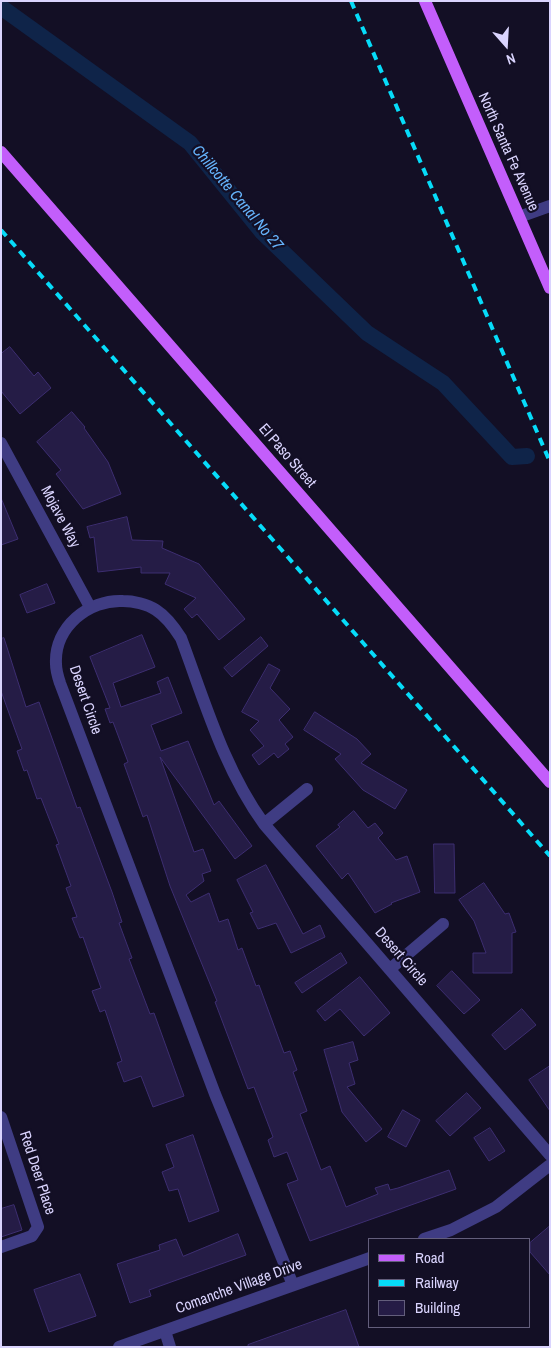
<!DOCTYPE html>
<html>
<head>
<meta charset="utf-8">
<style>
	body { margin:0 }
	#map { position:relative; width:551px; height:1348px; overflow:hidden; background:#130f25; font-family:"Archivo Narrow",sans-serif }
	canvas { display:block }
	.frame { position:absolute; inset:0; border:2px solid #dad4fe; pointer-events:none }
	.legend { position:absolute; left:368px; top:1238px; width:162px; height:90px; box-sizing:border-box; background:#130f25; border:1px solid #635e7c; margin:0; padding:6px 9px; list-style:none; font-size:15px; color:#dad4fe }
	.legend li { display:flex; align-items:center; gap:10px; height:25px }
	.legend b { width:25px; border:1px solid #635e7c }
	.north { position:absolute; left:481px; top:20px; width:50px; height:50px; -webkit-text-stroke:4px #130f25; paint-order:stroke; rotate:161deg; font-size:14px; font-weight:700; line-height:20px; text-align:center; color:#dad4fe }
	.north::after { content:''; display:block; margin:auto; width:18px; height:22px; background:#dad4fe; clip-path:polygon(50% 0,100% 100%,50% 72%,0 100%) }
</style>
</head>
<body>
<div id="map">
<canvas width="551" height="1348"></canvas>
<div class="frame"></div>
<ul class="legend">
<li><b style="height:6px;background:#c35efb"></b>Road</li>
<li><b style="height:6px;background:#06dcf9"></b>Railway</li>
<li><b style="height:14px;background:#251c46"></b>Building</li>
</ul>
<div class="north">N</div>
</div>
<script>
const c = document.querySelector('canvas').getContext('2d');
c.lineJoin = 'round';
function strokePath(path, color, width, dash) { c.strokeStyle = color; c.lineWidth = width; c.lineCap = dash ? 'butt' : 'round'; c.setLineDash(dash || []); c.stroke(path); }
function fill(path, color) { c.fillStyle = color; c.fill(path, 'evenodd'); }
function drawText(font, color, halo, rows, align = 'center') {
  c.font = font + ' "Archivo Narrow",sans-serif'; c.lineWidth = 4.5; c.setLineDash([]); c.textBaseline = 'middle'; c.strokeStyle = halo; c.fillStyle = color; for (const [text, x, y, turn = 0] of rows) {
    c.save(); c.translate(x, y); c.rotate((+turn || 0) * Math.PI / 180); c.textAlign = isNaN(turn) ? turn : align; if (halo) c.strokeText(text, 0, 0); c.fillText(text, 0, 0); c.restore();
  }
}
const canal = new Path2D(`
	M1,7L190,143L262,232L367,333L443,383L512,457L527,456`);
const building = new Path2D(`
	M10,347L34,376L38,372L51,388L20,414L1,391V354Z
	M72,412L85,427L84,428L108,462L121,494L83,509L56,474L61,470L37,442Z
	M1,498L18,539L1,545Z
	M127,517L132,540L163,541L162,548L199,564L245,619L219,640L197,614L192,618L184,609L196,598L165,584L170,573H141V567L98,572L94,537L90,538L87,527Z
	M47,584L55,603L27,613L20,595Z
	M142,635L155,667L113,683L121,707L161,693L157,682L168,677L182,713L151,725L161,751L188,741L214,805L219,801L252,846L235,859L160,757L194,852L203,849L211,871L202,874L204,881L186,895L191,902L209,893L219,922L228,919L238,950L242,948L256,986L259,985L284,1053L290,1051L297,1070L293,1072L307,1111L300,1114L321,1170L330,1166L346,1207L378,1194L375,1188L388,1184L390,1190L398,1188L449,1170L456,1189L310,1241L287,1184L298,1180L287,1152L274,1157L268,1140L273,1137L254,1087L248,1089L215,1002L217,1001L170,886L147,815L143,817L124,764L128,762L113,722L110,723L105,709L110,708L90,657Z
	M261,637L268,646L232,677L224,668Z
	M4,638L26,707L39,702L77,808L80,807L112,892L122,922L119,923L132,958L129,959L150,1014L154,1013L184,1096L153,1107L141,1076L124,1082L117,1063L122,1061L105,1010L100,1012L92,991L101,988L83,937L80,938L72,918L77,917L66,888L71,886L56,845L59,844L41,798L37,799L27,770L24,771L17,751L22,749L1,691V639Z
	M269,664L280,670L270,688L290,709L279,720L293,737L285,744L289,749L278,758L274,753L259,765L252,755L264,746L250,730L259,721L242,712Z
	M315,712L357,739L371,754L361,763L407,790L395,809L363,790L335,759L341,754L304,730Z
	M354,811L368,828L375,823L383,833L378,838L396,860L407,856L420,892L391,903L392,904L375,913L348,873L342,879L316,846L340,827L338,825Z
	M434,844H454L455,893H435Z
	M266,865L303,934L320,925L325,937L291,953L276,923L258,929L250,913L253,912L237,880Z
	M484,883L505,914L509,913L516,932L512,933V973H473V953H486L474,921L459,900Z
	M341,953L347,963L302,993L295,983Z
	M452,971L480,1000L464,1014L437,986Z
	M360,977L390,1013L364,1036L340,1009L325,1021L317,1011Z
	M522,1009L536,1025L505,1050L492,1035Z
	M353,1042L358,1060L349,1063L355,1084L347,1087L382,1129L366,1142L342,1112L324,1050Z
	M550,1066V1111L529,1080Z
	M467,1093L481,1108L450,1136L436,1121Z
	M403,1110L420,1120L406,1147L388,1137Z
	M490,1128L505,1151L489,1161L474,1138Z
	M193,1135L219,1211L189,1222L178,1189L169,1191L162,1172L174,1167L166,1145Z
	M14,1205L22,1230L1,1237V1209Z
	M550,1226V1275L530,1252V1243Z
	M238,1234L246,1255L149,1290L151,1296L130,1303L117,1264L160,1250L159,1245L176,1239L183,1256Z
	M80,1274L96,1316L49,1332L34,1290Z
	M346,1310L359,1347H248V1345Z`);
const minor = new Path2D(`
	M519,217L550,206
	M1,443L90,607
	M264,824L307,789
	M390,969L443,924
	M1,1117L38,1227L32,1236L1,1247
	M424,1239L451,1230L496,1207L550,1165
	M293,1285L215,1094L60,683C58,677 56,670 56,664C54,627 89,599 123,601C133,601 147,604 156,610C167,617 174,627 181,638C205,702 224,769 264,824L550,1155
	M165,1331L170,1347
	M119,1347L370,1258`);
const major = new Path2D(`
	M425,1L550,288
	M1,152L550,782`);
const rail = new Path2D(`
	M351,1L550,462
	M1,230L550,856`);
const streetNames = [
	["North Santa Fe Avenue",508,152,66],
	["El Paso Street",287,456,49],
	["Mojave Way",60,517,62],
	["Desert Circle",85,700,71],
	["Desert Circle",401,957,49],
	["Red Deer Place",37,1173,72],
	["Comanche Village Drive",239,1287,-20]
];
const waterNames = [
	["Chillcotte Canal No 27",237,198,50]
];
strokePath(canal, '#0f2449', 16);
fill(building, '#251c46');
strokePath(building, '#3d2e71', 1);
strokePath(minor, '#3f3c83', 12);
strokePath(major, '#c35efb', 12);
strokePath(rail, '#06dcf9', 4, [8, 6]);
drawText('15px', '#dad4fe', '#130f25', streetNames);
drawText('italic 16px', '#65b3fb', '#130f25', waterNames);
</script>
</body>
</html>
